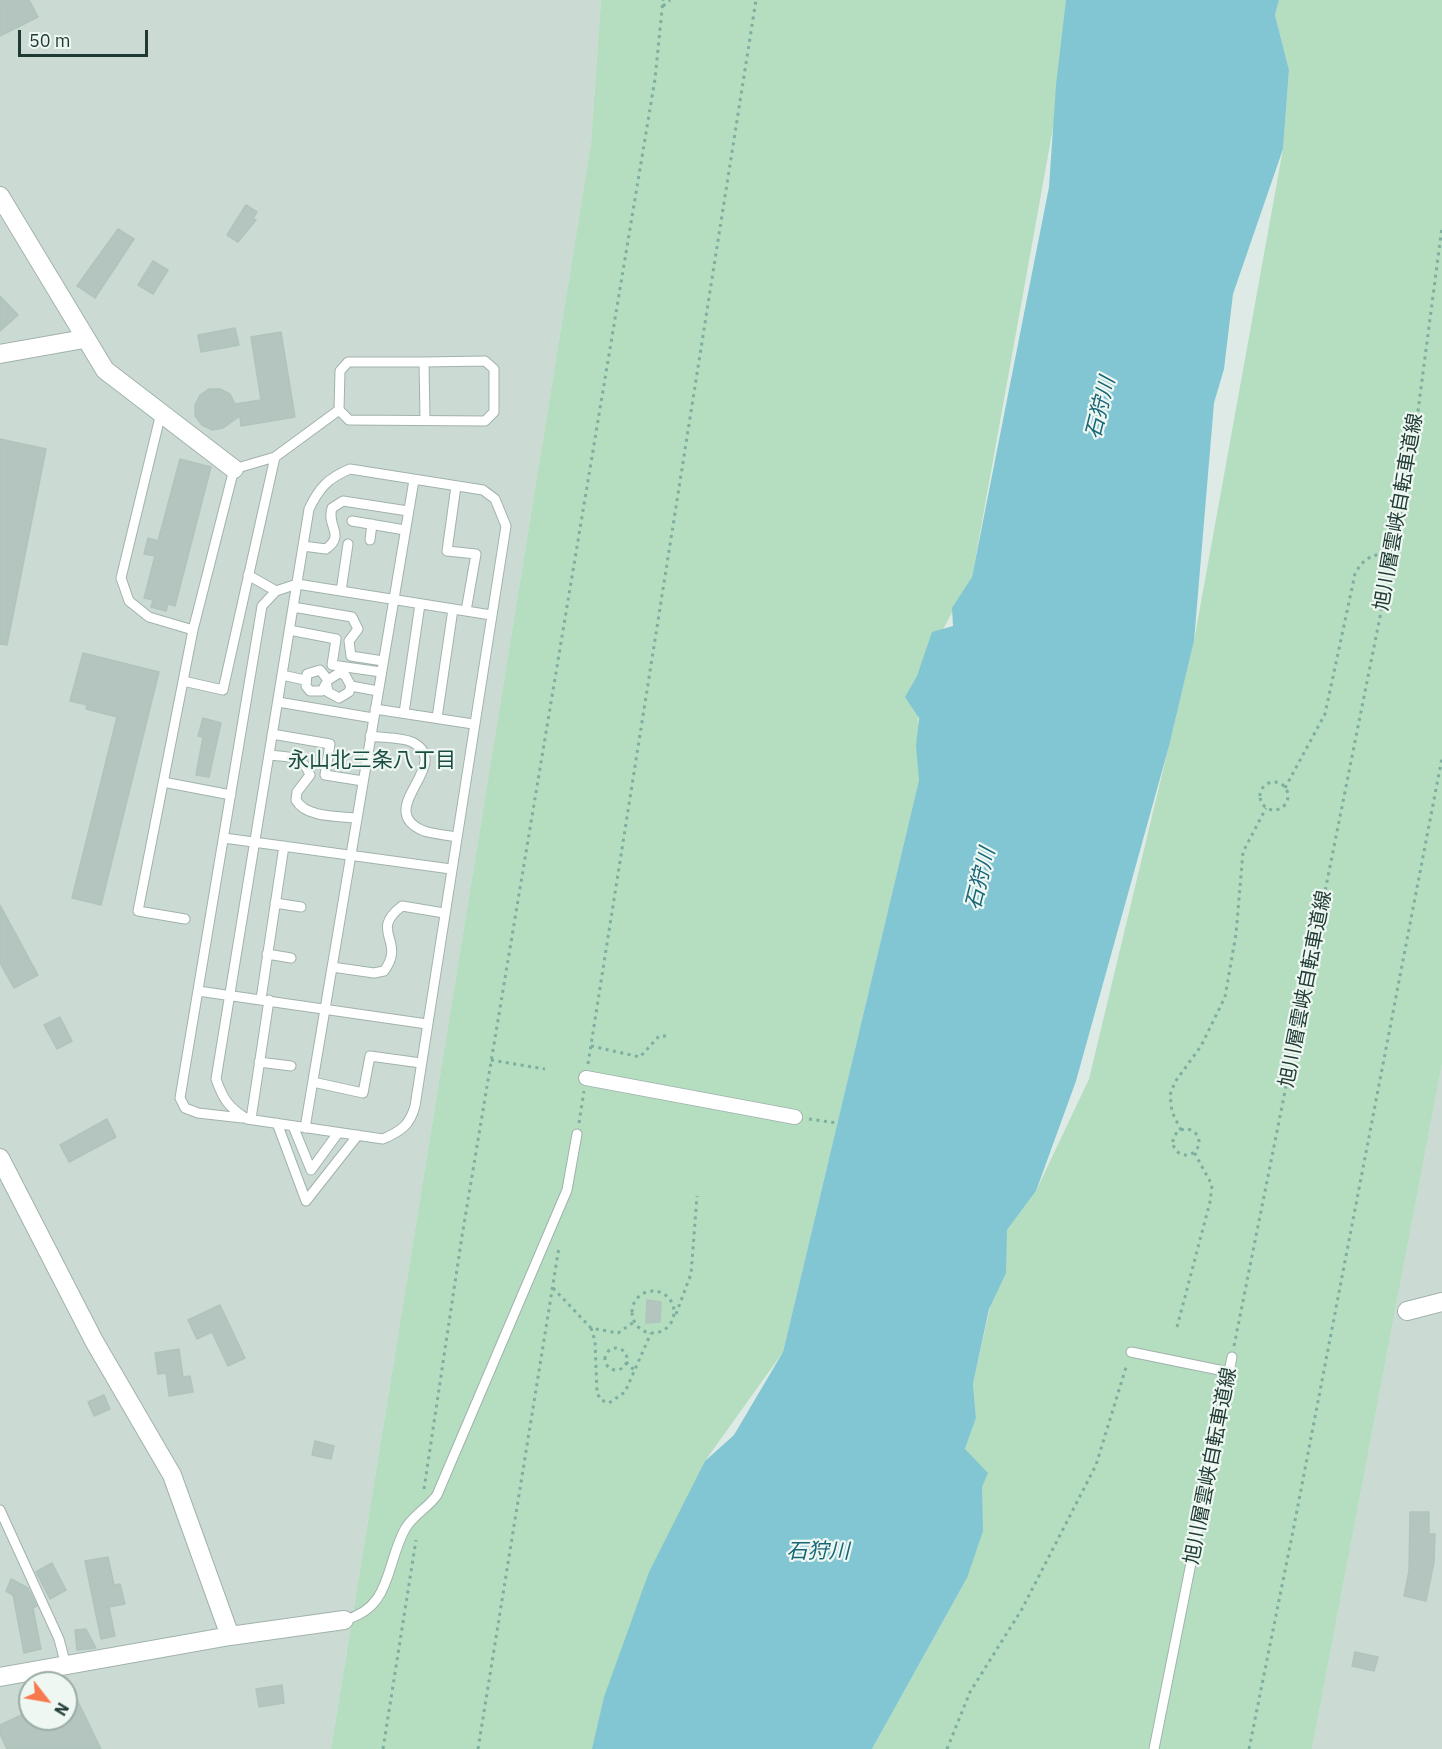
<!DOCTYPE html>
<html>
<head>
<meta charset="utf-8">
<style>
	body { margin:0 }
	#map { position:relative; width:1442px; height:1749px; overflow:hidden; background:#deeae5; font-family:"IBM Plex Sans",sans-serif }
	canvas { display:block }
	.north { position:absolute; left:18px; top:1671px; width:60px; height:60px; box-sizing:border-box; background:#eef7f2; border:2px solid #9baba6; border-radius:50%; rotate:121deg; font-size:16px; font-weight:700; line-height:24px; text-align:center; color:#1f3a33 }
	.north::after { content:''; display:block; margin:auto; width:21px; height:27px; background:#f8794e; clip-path:polygon(50% 0,100% 100%,50% 72%,0 100%) }
	.scale { position:absolute; left:18px; top:30px; width:130px; height:27px; box-sizing:border-box; border:3px solid #1f3a33; border-top:0; padding-left:8px; font-size:18px; line-height:21px; white-space:nowrap; color:#1f3a33; -webkit-text-stroke:4px #eef7f2; paint-order:stroke }
</style>
</head>
<body>
<div id="map">
<canvas width="1442" height="1749"></canvas>
<div class="north">N</div>
<div class="scale">50 m</div>
</div>
<script>
const c = document.querySelector('canvas').getContext('2d');
c.lineJoin = 'round';
function fill(path, color) { c.fillStyle = color; c.fill(path, 'evenodd'); }
function strokePath(path, color, width, dash) { c.strokeStyle = color; c.lineWidth = width; c.lineCap = dash ? 'butt' : 'round'; c.setLineDash(dash || []); c.stroke(path); }
function drawText(font, color, halo, rows, align = 'center') {
  c.font = font + ' "IBM Plex Sans","Noto Sans JP",sans-serif'; c.lineWidth = 4.5; c.setLineDash([]); c.textBaseline = 'middle'; c.strokeStyle = halo; c.fillStyle = color; for (const [text, x, y, turn = 0] of rows) {
    c.save(); c.translate(x, y); c.rotate((+turn || 0) * Math.PI / 180); c.textAlign = isNaN(turn) ? turn : align; if (halo) c.strokeText(text, 0, 0); c.fillText(text, 0, 0); c.restore();
  }
}
const built = new Path2D(`
	M0,0H601L591,143L331,1749H0ZM30,1683H66V1719H30Z
	M1442,1064V1749H1312L1394,1317Z`);
const green = new Path2D(`
	M601,0H1076L972,577L917,676L919,780L783,1352L705,1461L594,1749H331L591,143Z
	M1279,0H1442V1064L1312,1749H872L967,1578L965,1449L976,1418L973,1384L1007,1230L1036,1191L1089,1079L1194,641L1283,149L1289,70L1275,15Z`);
const water = new Path2D(`
	M1066,0H1279L1275,15L1289,70L1283,149L1233,294L1224,369L1214,403L1194,641L1169,746L1076,1081L1036,1191L1007,1230L1006,1273L989,1309L973,1384L976,1418L965,1449L988,1473L982,1487L983,1531L967,1578L872,1749H592L604,1697L649,1572L705,1461L734,1435L783,1352L919,780L916,746L919,718L905,697L917,676L932,632L953,626L952,608L972,577L1049,187L1056,85Z`);
const building = new Path2D(`
	M0,0H29L38,17L0,36Z
	M246,205L257,212L253,219L256,220L238,242L227,235Z
	M118,229L134,239L95,298L77,286Z
	M153,261L168,270L153,294L138,285Z
	M0,296L18,315L0,331Z
	M235,328L239,345L201,352L198,335Z
	M281,332L295,417L241,426L240,416L223,428L212,430L202,425L195,416V405L200,395L209,389H220L230,394L235,404L261,400L251,337Z
	M0,439L46,449L7,645L0,644Z
	M180,459L211,467L175,606L168,604L166,611L151,607L153,600L144,598L155,556L144,554L148,538L158,541Z
	M83,653L159,672L101,905L72,898L117,717L86,709L87,705L70,701Z
	M203,718L221,723L209,777L196,775L203,737L198,736Z
	M0,905L38,975L14,988L0,963Z
	M60,1017L72,1041L57,1049L44,1025Z
	M107,1119L116,1137L69,1162L60,1145Z
	M647,1300L661,1302L660,1322L646,1323Z
	M220,1305L245,1358L228,1366L212,1332L197,1339L188,1320Z
	M179,1349L183,1377L190,1376L193,1392L169,1396L166,1373L158,1374L155,1353Z
	M104,1395L110,1409L94,1416L88,1402Z
	M315,1441L334,1446L331,1459L312,1455Z
	M1410,1512H1429V1534H1435L1434,1562L1426,1601L1404,1596L1409,1571Z
	M108,1557L114,1585L120,1584L125,1604L109,1607L115,1636L101,1639L85,1561Z
	M52,1563L66,1590L50,1599L36,1572Z
	M11,1579L28,1588L37,1606L33,1608L41,1649L24,1653L13,1595L6,1591Z
	M86,1629L96,1648L77,1650L75,1630Z
	M1355,1652L1378,1657L1374,1671L1352,1666Z
	M66,1677L101,1749H7L0,1734V1725L30,1711V1719H66Z
	M282,1685L284,1703L259,1707L256,1689Z`);
const path = new Path2D(`
	M663,6L670,0
	M1260 796a14 14 0 1 1 28 0a14 14 0 1 1-28 0Z
	M1285,788L1325,714L1355,574C1364,556 1374,555 1393,551
	M591,1046L640,1057L659,1036H666
	M491,1060L545,1069
	M588,1064L756,0
	M809,1119L837,1123
	M579,1123L584,1091
	M1173 1142a13 13 0 1 1 26 0a13 13 0 1 1-26 0Z
	M1181,1130L1172,1112L1170,1095L1175,1082L1201,1046L1225,997L1236,934L1243,852L1266,808
	M553,1288L591,1328L618,1333L634,1322
	M632 1312a21 21 0 1 1 42 0a21 21 0 1 1-42 0Z
	M676,1314L691,1274L697,1196
	M1177,1327L1210,1202L1212,1185L1194,1152
	M591,1328L595,1341L597,1393L601,1400L609,1403L625,1392L651,1333
	M1234,1346L1412,457L1442,227
	M605 1359a11 11 0 1 1 22 0a11 11 0 1 1-22 0Z
	M626,1362L634,1370
	M424,1489L462,1236L655,79L663,0
	M383,1749L416,1540
	M478,1749L559,1247
	M947,1749L970,1692L1022,1609L1096,1465L1127,1364
	M1249,1749L1294,1526L1442,758`);
const service = new Path2D(`
	M424,362H348L340,371L339,410L349,420L485,421L494,412V369L485,361L424,362L425,419
	M161,413L121,578L129,601L149,617L193,630
	M350,469L483,490L495,499L506,526L415,1106C410,1125 401,1131 383,1139L247,1119C228,1107 223,1099 216,1079L309,509C319,488 328,478 350,469Z
	M456,486L447,551L476,554L466,611
	M352,521L405,530
	M370,540L372,524
	M303,546L326,549C346,534 326,527 332,508L343,501L408,511
	M248,575L276,591
	M341,591L348,544
	M293,607L352,617L358,629L349,641L351,656L383,661
	M289,630L336,639L332,665L381,672
	M282,675L305,680
	M183,681L223,690L275,457
	M327,686L328,692L339,698L349,692L351,686L345,675L339,673L328,680L322,691H310L306,686L307,674L320,670L328,680
	M351,686L378,691
	M278,702L373,718
	M375,709L473,724
	M404,713L420,604
	M437,718L453,609
	M272,734L330,744L325,775L363,781
	M370,736C382,738 401,737 412,742C456,764 371,809 424,831C434,834 446,835 456,837
	M269,755C288,757 303,755 310,775L297,792L296,800C306,818 338,816 357,818
	M163,782L231,795
	M224,838L451,869
	M275,903L301,907
	M185,919L138,911L193,630L234,469L275,457L339,410
	M267,954L291,958
	M332,967L374,973L384,971C407,940 368,932 402,906L444,913
	M198,991L427,1024
	M261,999L284,846
	M259,1062L291,1066
	M313,1082L363,1093L370,1056L421,1063
	M242,1118L198,1113L185,1108L180,1098L262,606L276,591L297,584L491,615
	M251,1119L269,1000
	M277,1123L306,1201L358,1135
	M293,1126L311,1170L338,1133
	M305,1128L414,480
	M1131,1352L1229,1372
	M0,1510L59,1639L66,1666
	M344,1620C392,1608 385,1566 405,1529C413,1515 428,1508 437,1495L567,1190L577,1134
	M1154,1749L1232,1357`);
const pedestrian = new Path2D(`
	M586,1078L795,1117`);
const minor = new Path2D(`
	M0,196L105,370L234,469
	M0,354L84,339
	M0,1158L94,1341L172,1475L230,1636
	M1407,1311L1442,1302
	M0,1677L230,1636L344,1620`);
const streetNames = [
	["旭川層雲峡自転車道線",1399,512,-80],
	["旭川層雲峡自転車道線",1306,989,-79],
	["旭川層雲峡自転車道線",1211,1466,-79]
];
const waterNames = [
	["石狩川",1101,408,-76],
	["石狩川",981,879,-76],
	["石狩川",818,1552]
];
const neighbourhoodNames = [
	["永山北三条八丁目",372,761]
];
fill(built, '#ccdad4');
fill(green, '#b5ddc0');
fill(water, '#82c6d3');
fill(building, '#b3c5be');
strokePath(building, '#b0c4bc', 1.5);
strokePath(service, '#a1b2ac', 11);
strokePath(pedestrian, '#a1b2ac', 16);
strokePath(minor, '#a1b2ac', 20);
strokePath(path, '#7dafa0', 3, [3, 4.5]);
strokePath(service, '#fff', 9);
strokePath(pedestrian, '#fff', 14);
strokePath(minor, '#fff', 18);
drawText('20px', '#1f3a33', '#eef7f2', streetNames);
drawText('italic 21px', '#176778', '#eef7f2', waterNames);
drawText('21px', '#1a4d41', '#eef7f2', neighbourhoodNames);
</script>
</body>
</html>
